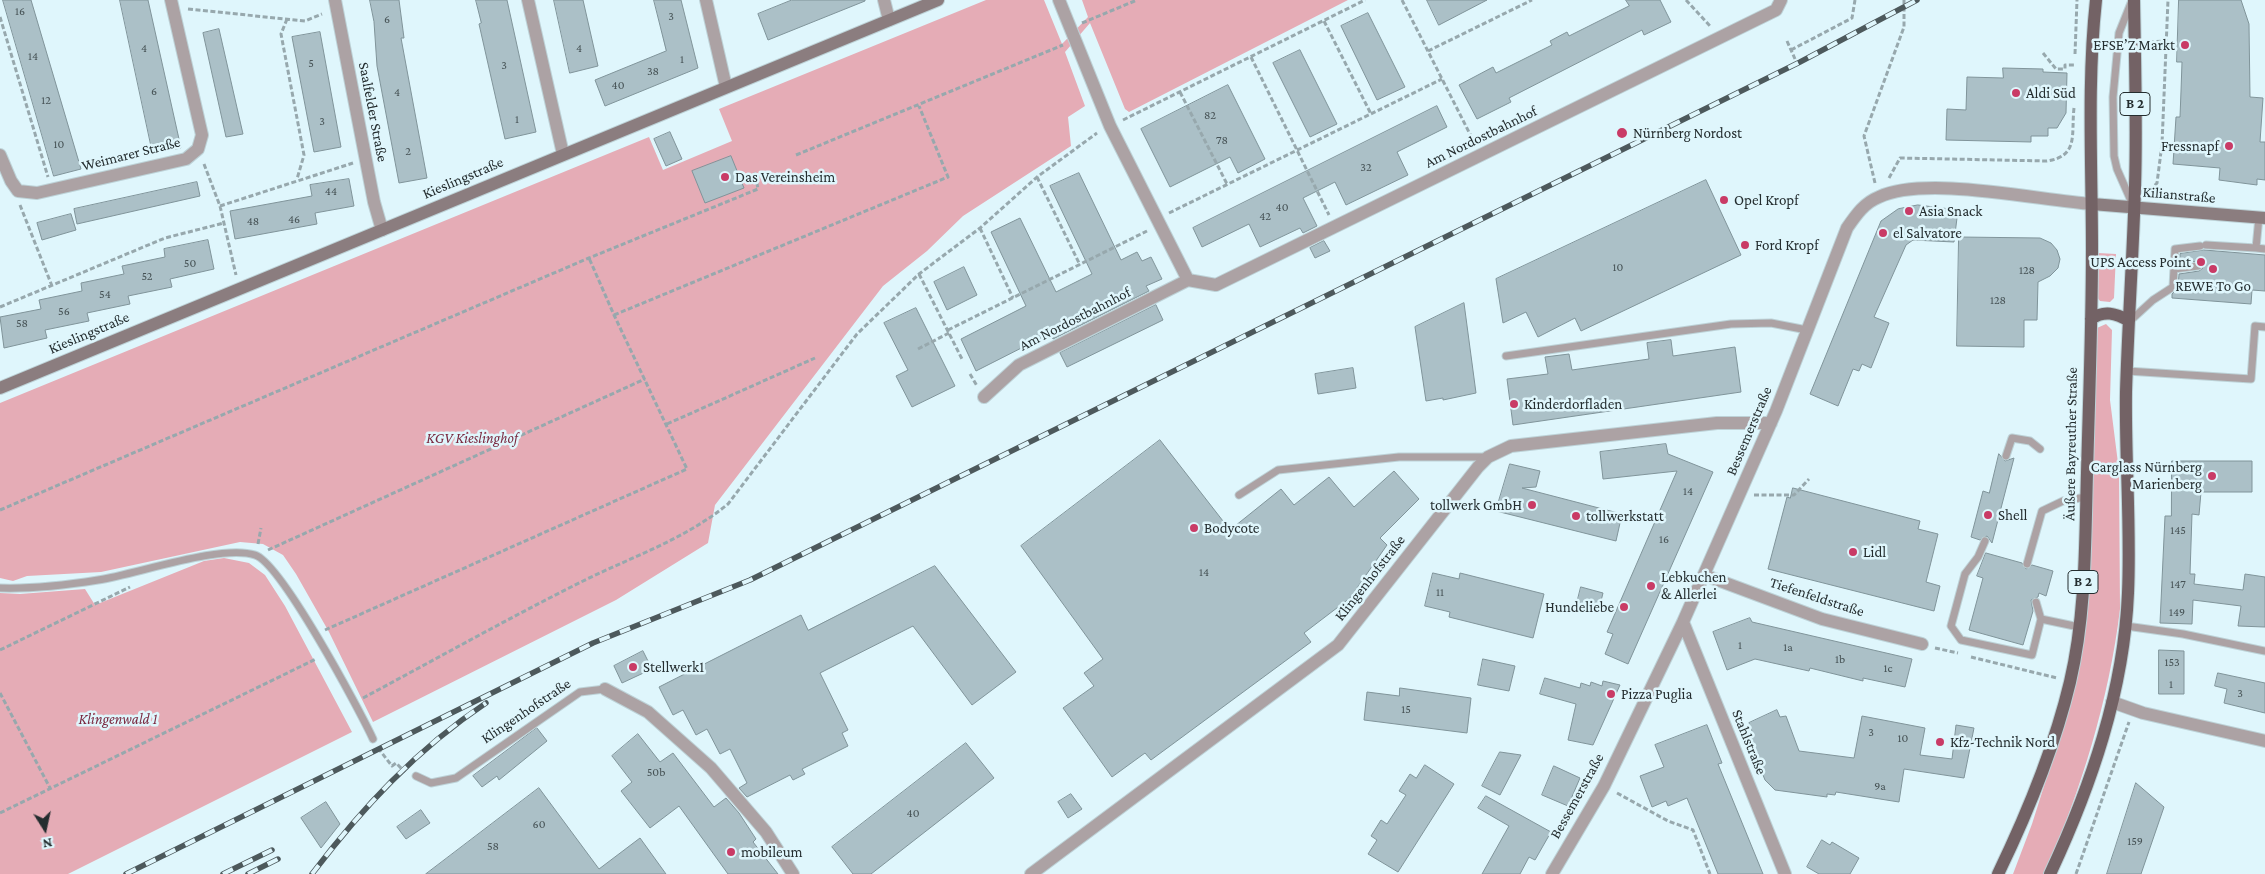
<!DOCTYPE html>
<html>
<head>
<meta charset="utf-8">
<style>
	body { margin:0 }
	#map { position:relative; width:2265px; height:874px; overflow:hidden; background:#dff6fc; font-family:"Crimson Pro",serif }
	canvas { display:block }
	.north { position:absolute; left:20px; top:804px; width:50px; height:50px; -webkit-text-stroke:4px #dff6fc; paint-order:stroke; rotate:170deg; font-size:14px; font-weight:700; line-height:20px; text-align:center; color:#242d2f }
	.north::after { content:''; display:block; margin:auto; width:18px; height:22px; background:#242d2f; clip-path:polygon(50% 0,100% 100%,50% 72%,0 100%) }
</style>
</head>
<body>
<div id="map">
<canvas width="2265" height="874"></canvas>
<div class="north">N</div>
</div>
<script>
const c = document.querySelector('canvas').getContext('2d');
c.lineJoin = 'round';
function fill(path, color) { c.fillStyle = color; c.fill(path, 'evenodd'); }
function strokePath(path, color, width, dash) { c.strokeStyle = color; c.lineWidth = width; c.lineCap = dash ? 'butt' : 'round'; c.setLineDash(dash || []); c.stroke(path); }
function drawText(font, color, halo, rows, align = 'center') {
  c.font = font + ' "Crimson Pro",serif'; c.lineWidth = 5; c.setLineDash([]); c.textBaseline = 'middle'; c.strokeStyle = halo; c.fillStyle = color; for (const [text, x, y, turn = 0] of rows) {
    c.save(); c.translate(x, y); c.rotate((+turn || 0) * Math.PI / 180); c.textAlign = isNaN(turn) ? turn : align; if (halo) c.strokeText(text, 0, 0); c.fillText(text, 0, 0); c.restore();
  }
}
const green = new Path2D(`
	M986,0H1044L1062,44L1088,17L1082,0H1348L1129,112L1125,109L1090,23L1065,52L1085,106L1068,117L1071,146L963,216L927,251L883,286L715,505L708,543L616,600L373,722L329,632L296,574L283,555L263,544L240,542L101,572L27,576L13,581L0,578V403L649,137L663,170L732,141L719,109Z
	M2098,253L2116,254L2114,298L2110,302L2100,301L2097,297Z
	M2106,324L2112,330L2110,400L2119,471L2120,609C2109,701 2081,789 2045,874H2013L2032,824L2071,701L2097,328Z
	M224,558L249,563L265,575L285,606L352,732L68,874H0V593L20,594L85,589L95,605L204,561Z`);
const building = new Path2D(`
	M3,0H31L81,169L54,176Z
	M120,0H148L181,148L153,154Z
	M370,0H399L404,38H401L427,178L399,183L377,66L374,22Z
	M476,0H507L536,132L505,139L479,24L481,23Z
	M554,0H583L598,66L570,73Z
	M654,0H681L698,68L605,106L595,80L666,51Z
	M792,0H865V1L768,40L758,14Z
	M1427,0H1487L1439,25Z
	M1626,0H1660L1671,22L1644,35L1642,30L1509,98L1511,102L1477,119L1459,85L1493,67L1496,73L1552,45L1550,41L1567,32L1569,36L1629,6Z
	M2179,0H2241L2249,24L2250,97L2263,98L2260,142H2265V180L2257,179V185L2219,180L2220,168L2173,164L2176,117H2180L2181,91L2182,62H2177Z
	M1368,13L1405,87L1377,100L1341,26Z
	M219,29L243,134L226,137L203,33Z
	M320,32L341,147L314,152L292,37Z
	M1300,50L1337,124L1310,137L1273,63Z
	M2003,68L2043,69V72L2067,73L2066,113L2057,128H2048V136H2031V142L1946,140L1947,109L1966,110L1967,77L2003,78Z
	M1228,85L1265,159L1238,173L1230,157L1170,187L1141,129Z
	M1437,106L1447,127L1397,152L1408,175L1346,205L1335,182L1303,198L1317,226L1303,233L1300,228L1260,247L1249,224L1202,247L1193,228Z
	M670,132L682,159L666,166L654,139Z
	M731,156L744,188L705,203L692,171Z
	M1079,173L1121,260L1137,252L1142,261L1151,257L1162,279L1146,286L1149,291L1053,339L1049,334L976,371L961,339L1026,306L991,232L1020,218L1056,292L1092,274L1050,186Z
	M349,179L354,206L315,213L317,224L235,239L230,211L312,196L310,185Z
	M1706,180L1741,255L1581,331L1575,318L1538,337L1526,312L1503,323L1496,279Z
	M197,182L200,196L77,224L74,209Z
	M1918,205L1958,210L1954,242L1913,240L1906,245L1874,317L1889,323L1871,368L1862,364L1859,371L1853,369L1838,406L1810,394L1881,221L1898,209Z
	M71,214L76,230L42,240L37,223Z
	M1959,237L2040,238L2051,243L2057,250L2060,259L2058,268L2050,276L2038,282L2037,320H2024V347L1957,346Z
	M208,240L214,269L170,279L172,287L128,296L130,304L87,313L89,321L45,330L47,338L4,348L0,317L41,309L39,300L82,291L81,283L124,274L122,266L165,257L164,249Z
	M1324,241L1330,251L1315,258L1310,248Z
	M2204,250L2265,255V291L2252,290L2251,304L2172,298V294L2178,288L2179,274L2199,271L2203,268L2200,261L2180,263V254Z
	M964,267L977,295L947,310L934,282Z
	M1464,303L1476,393L1443,400V398L1426,401L1415,327Z
	M1156,305L1163,320L1067,367L1060,353Z
	M916,308L955,386L912,407L896,376L908,370L884,323Z
	M1671,340L1673,356L1735,347L1741,392L1513,425L1507,379L1548,374L1545,357L1569,354L1572,370L1649,359L1647,343Z
	M1353,368L1356,388L1318,394L1315,374Z
	M1160,440L1230,530L1281,489L1294,505L1329,477L1354,507L1394,471L1419,499L1380,538L1387,545L1350,598L1304,633L1311,642L1151,760L1145,753L1112,777L1063,708L1094,686L1084,673L1103,659L1021,546Z
	M1666,444L1668,454L1713,472L1628,664L1605,654L1613,634L1607,632L1677,471L1603,479L1600,452Z
	M1999,454L2005,461L2014,458L1992,543L1987,536L1980,540L1971,537L1983,491L1989,493Z
	M2172,461H2252V492H2201L2199,515L2192,514L2190,574H2195L2194,584L2243,590L2245,574L2265,577V627L2238,626L2241,606L2193,600L2192,624L2160,623L2165,516H2171Z
	M1510,464L1540,471L1536,487L1522,488L1622,514L1616,541L1496,511Z
	M1793,488L1920,521L1918,529L1938,534L1926,582L1940,586L1934,611L1768,569L1787,497L1790,498Z
	M1986,553L2022,563L2026,569L2032,565L2053,571L2046,596L2039,593L2038,597L2031,600L2033,611L2023,645L1969,630L1983,578L1977,576Z
	M935,566L1016,672L972,705L913,626L820,673L848,730L842,733L848,746L802,769L805,774L793,780L790,775L747,797L739,788L747,783L730,749L720,754L707,729L696,735L683,710L673,715L659,687L801,615L808,630Z
	M1433,573L1459,579L1460,573L1544,594L1533,638L1449,617L1450,612L1425,606Z
	M1581,587L1603,593L1599,609L1577,603Z
	M1750,618L1752,622L1912,659L1905,687L1863,678V681L1810,668L1809,671L1755,659L1727,670L1713,632Z
	M2159,650L2184,651V694H2159Z
	M643,651L652,669L622,683L614,666Z
	M1483,659L1515,666L1509,691L1478,685Z
	M2218,673L2265,683V713L2224,703L2227,689L2215,686Z
	M1545,678L1580,688L1581,683L1590,686L1591,682L1602,686L1603,681L1620,685L1593,745L1568,740L1576,704L1540,694Z
	M1400,688L1471,698L1467,733L1364,720L1367,692L1399,696Z
	M1777,710L1780,717L1786,716L1799,751L1854,758L1862,716L1925,728L1920,755L1952,759L1956,725L1974,728L1964,778L1904,769L1899,802L1836,792L1835,795L1827,794V797L1775,790L1765,780L1755,755L1757,754L1750,736L1753,734L1749,723Z
	M1707,725L1722,763L1718,764L1763,874H1718L1687,798L1668,806L1666,801L1652,807L1640,776L1664,767L1655,745Z
	M537,728L547,741L499,780L497,776L482,787L473,776Z
	M638,734L660,762L673,753L714,807L726,798L739,813L756,839L753,842L778,874H728L679,806L650,828L621,791L632,782L612,756Z
	M966,743L994,778L871,874H853L832,847Z
	M1500,752L1521,755L1500,795L1482,786Z
	M1425,765L1454,784L1398,872L1368,854L1377,840L1371,836L1381,820L1387,824L1406,795L1399,791L1410,774L1416,778Z
	M1554,766L1580,778L1568,806L1542,795Z
	M2136,783L2164,807L2141,874H2107Z
	M539,788L599,869L640,838L666,874H426Z
	M1071,794L1082,809L1068,818L1058,802Z
	M1486,796L1551,832L1535,860L1529,857L1520,874H1482L1509,826L1478,808Z
	M326,802L340,824L321,848L301,818Z
	M421,810L430,823L406,839L397,827Z
	M1822,840L1830,845L1832,842L1859,858L1850,874H1819L1807,867Z`);
const path = new Path2D(`
	M1402,0L1474,142
	M1686,0L1711,27
	M188,9L305,21L322,14
	M0,17L48,177
	M287,19L281,34L304,155L297,179
	M1324,21L1371,114
	M1082,23L1137,0
	M1787,41L1795,59
	M2149,42L2166,41
	M1791,50L1852,18L1855,0
	M1428,51L1532,0
	M2043,53L2056,69H2065V65H2075
	M2075,54L2077,0
	M1251,57L1329,215
	M1180,92L1227,184
	M1123,120L1365,0
	M796,155L1063,45
	M204,164L220,206L236,275
	M1037,177L1080,265
	M1889,178L1900,158L2047,161C2079,156 2071,135 2074,108
	M1875,183L1864,136L1904,27V0
	M2150,191L2157,183L2162,144L2168,0
	M20,205L52,286
	M220,206L353,163
	M1169,213L1442,79
	M980,228L1013,298
	M919,274L962,359
	M0,307L165,238L224,223
	M614,315L948,177L919,106
	M948,330L1147,231
	M918,349L949,333
	M970,374L977,386
	M667,424L815,358
	M1754,495H1794L1809,479
	M0,510L589,258L758,189L755,172
	M258,544L261,528
	M268,550L645,379
	M325,630L687,469L614,315L589,258
	M1935,648L1958,653
	M0,650L130,587
	M1971,657L2057,678
	M0,693L50,788
	M363,698C436,659 507,619 581,582C631,557 684,540 728,504L857,334L919,274L980,228L1037,177L1097,133
	M378,748L392,766L396,763L405,772
	M1617,793L1668,821L1693,830L1710,874
	M0,813L316,659
	M2076,874L2129,722`);
const lane = new Path2D(`
	M2131,3L2119,33L2113,97L2114,156L2117,169L2132,203
	M2206,245L2256,248L2259,217
	M2256,248L2265,249
	M2174,269L2198,266
	M2130,321L2153,300L2173,287L2175,249L2200,246
	M1506,356L1731,324L1771,323L1807,330
	M2127,371L2251,379L2255,326L2265,327
	M2006,456L2012,438L2030,441L2040,449
	M1239,495L1278,470L1399,457H1488
	M1985,541L1978,557L1965,574L1951,626L1961,640L2032,655L2041,619
	M2027,564L2042,511L2063,501L2086,497
	M0,588C32,589 67,585 98,580C137,574 221,544 255,555C281,563 359,709 373,739
	M2036,602L2041,619L2079,627
	M2126,626L2183,634L2265,651
	M416,776L431,783L456,778L580,692L605,689`);
const street = new Path2D(`
	M335,0L374,202L382,230
	M528,0L563,154
	M706,0L726,87
	M884,0L889,20
	M1059,0L1110,126L1188,280L1216,285L1776,10L1781,0
	M0,155L11,181L18,191L37,193L186,159L198,149L202,135L171,0
	M984,397L1019,365L1188,280
	M1704,575L1822,619L1922,644
	M1683,622L1785,874
	M605,689L648,712L711,768L766,832L793,874
	M2112,702L2143,713L2265,741
	M1031,874L1338,645L1478,467L1488,457L1511,446L1717,423H1771
	M1552,874L1604,786L1683,622L1776,411L1847,228C1856,215 1864,203 1879,197C1926,175 2037,200 2092,204`);
const secondary = new Path2D(`
	M2092,204L2265,218
	M0,388L938,0`);
const primary = new Path2D(`
	M2091,319C2104,310 2116,313 2129,321
	M1998,874C2028,812 2054,749 2070,682C2086,614 2085,543 2087,473C2089,399 2092,324 2092,250C2092,166 2087,83 2096,0
	M2050,874C2091,786 2124,691 2128,593C2131,526 2125,459 2126,392C2128,324 2133,255 2135,187C2137,125 2135,62 2134,0`);
const rail = new Path2D(`
	M126,874L593,643L750,580L1800,62L1917,0
	M223,874L272,850
	M248,874L278,859
	M312,874C362,808 417,749 486,703`);
const markers = [
	[2185,45,5,"#c93b66"],
	[2016,93,5,"#c93b66"],
	[1622,133,6,"#c93b66"],
	[2229,146,5,"#c93b66"],
	[725,177,5,"#c93b66"],
	[1724,200,5,"#c93b66"],
	[1909,211,5,"#c93b66"],
	[1883,233,5,"#c93b66"],
	[1745,245,5,"#c93b66"],
	[2201,262,5,"#c93b66"],
	[2213,269,5,"#c93b66"],
	[1514,404,5,"#c93b66"],
	[2212,476,5,"#c93b66"],
	[1532,505,5,"#c93b66"],
	[1988,515,5,"#c93b66"],
	[1576,516,5,"#c93b66"],
	[1194,528,5,"#c93b66"],
	[1853,552,5,"#c93b66"],
	[1651,586,5,"#c93b66"],
	[1624,607,5,"#c93b66"],
	[633,667,5,"#c93b66"],
	[1611,694,5,"#c93b66"],
	[1940,742,5,"#c93b66"],
	[731,852,5,"#c93b66"]
];
const numberNames = [
	["16",20,11],
	["3",671,16],
	["6",387,19],
	["4",144,48],
	["4",579,48],
	["14",33,56],
	["1",682,59],
	["5",311,63],
	["3",504,65],
	["38",653,71],
	["40",618,85],
	["6",154,91],
	["4",397,92],
	["12",46,100],
	["82",1210,115],
	["1",517,119],
	["3",322,121],
	["78",1222,140],
	["10",59,144],
	["2",408,151],
	["32",1366,167],
	["44",331,191],
	["40",1282,207],
	["42",1265,216],
	["46",294,219],
	["48",253,221],
	["50",190,263],
	["10",1618,267],
	["128",2027,270],
	["52",147,276],
	["54",105,294],
	["128",1998,300],
	["56",64,311],
	["58",22,323],
	["14",1688,491],
	["145",2178,530],
	["16",1664,539],
	["14",1204,572],
	["147",2178,584],
	["11",1440,592],
	["149",2177,612],
	["1",1740,645],
	["1a",1788,647],
	["1b",1840,659],
	["153",2172,662],
	["1c",1888,668],
	["1",2171,684],
	["3",2240,693],
	["15",1406,709],
	["3",1871,732],
	["10",1903,738],
	["50b",656,772],
	["9a",1880,786],
	["40",913,813],
	["60",539,824],
	["159",2135,841],
	["58",493,846]
];
const shields = [
	[2135,104,30],
	[2083,582,30]
];
const shieldNames = [
	["B 2",2135,104],
	["B 2",2083,582]
];
const poiNames = [
	["EFSE’Z Markt",2175,45,"right"],
	["Aldi Süd",2026,93],
	["Nürnberg Nordost",1633,133],
	["Fressnapf",2219,146,"right"],
	["Das Vereinsheim",735,177],
	["Opel Kropf",1734,200],
	["Asia Snack",1919,211],
	["el Salvatore",1893,233],
	["Ford Kropf",1755,245],
	["UPS Access Point",2191,262,"right"],
	["REWE To Go",2213,286,"center"],
	["Kinderdorfladen",1524,404],
	["Carglass Nürnberg",2202,467,"right"],
	["Marienberg",2202,484,"right"],
	["tollwerk GmbH",1522,505,"right"],
	["Shell",1998,515],
	["tollwerkstatt",1586,516],
	["Bodycote",1204,528],
	["Lidl",1863,552],
	["Lebkuchen",1661,577],
	["& Allerlei",1661,594],
	["Hundeliebe",1614,607,"right"],
	["Stellwerk1",643,667],
	["Pizza Puglia",1621,694],
	["Kfz-Technik Nord",1950,742],
	["mobileum",741,852]
];
const streetNames = [
	["Saalfelder Straße",373,112,79],
	["Am Nordostbahnhof",1481,137,-26],
	["Weimarer Straße",131,154,-14],
	["Kieslingstraße",463,178,-23],
	["Kilianstraße",2179,195,5],
	["Am Nordostbahnhof",1075,319,-27],
	["Kieslingstraße",89,333,-23],
	["Bessemerstraße",1749,431,-67],
	["Äußere Bayreuther Straße",2071,444,-89],
	["Klingenhofstraße",1370,578,-52],
	["Tiefenfeldstraße",1817,597,18],
	["Klingenhofstraße",526,711,-34],
	["Stahlstraße",1749,742,68],
	["Bessemerstraße",1577,796,-61]
];
const parkNames = [
	["KGV Kieslinghof",472,438],
	["Klingenwald 1",118,719]
];
fill(green, '#e5acb6');
fill(building, '#abc0c7');
strokePath(building, '#80949a', 1);
strokePath(lane, '#bdd2d7', 9);
strokePath(street, '#bdd2d7', 14);
strokePath(secondary, '#bdd2d7', 14);
strokePath(primary, '#bdd2d7', 14);
strokePath(path, '#97a8ad', 3, [5, 2.5]);
strokePath(lane, '#aca2a4', 7);
strokePath(street, '#aca2a4', 12);
strokePath(secondary, '#8b7d7f', 12);
strokePath(primary, '#736265', 12);
strokePath(rail, '#4d595c', 5.5);
strokePath(rail, '#dff6fc', 4, [11]);
for (const [x, y, r, color] of markers) { const dot = new Path2D(); dot.arc(x, y, r, 0, 2 * Math.PI); c.fillStyle = color; c.fill(dot); strokePath(dot, '#dff6fc', 2); }
drawText('12px', '#465255', null, numberNames);
for (const [x, y, w] of shields) { const box = new Path2D(); box.roundRect(x - w / 2, y - 11.5, w, 23, 4); c.fillStyle = '#dff6fc'; c.fill(box); strokePath(box, '#242d2f', 1); }
drawText('bold 14px', '#242d2f', null, shieldNames);
drawText('15px', '#242d2f', '#dff6fc', poiNames, 'left');
drawText('15px', '#242d2f', '#dff6fc', streetNames);
drawText('italic 15px', '#7a2940', '#dff6fc', parkNames);
</script>
</body>
</html>
